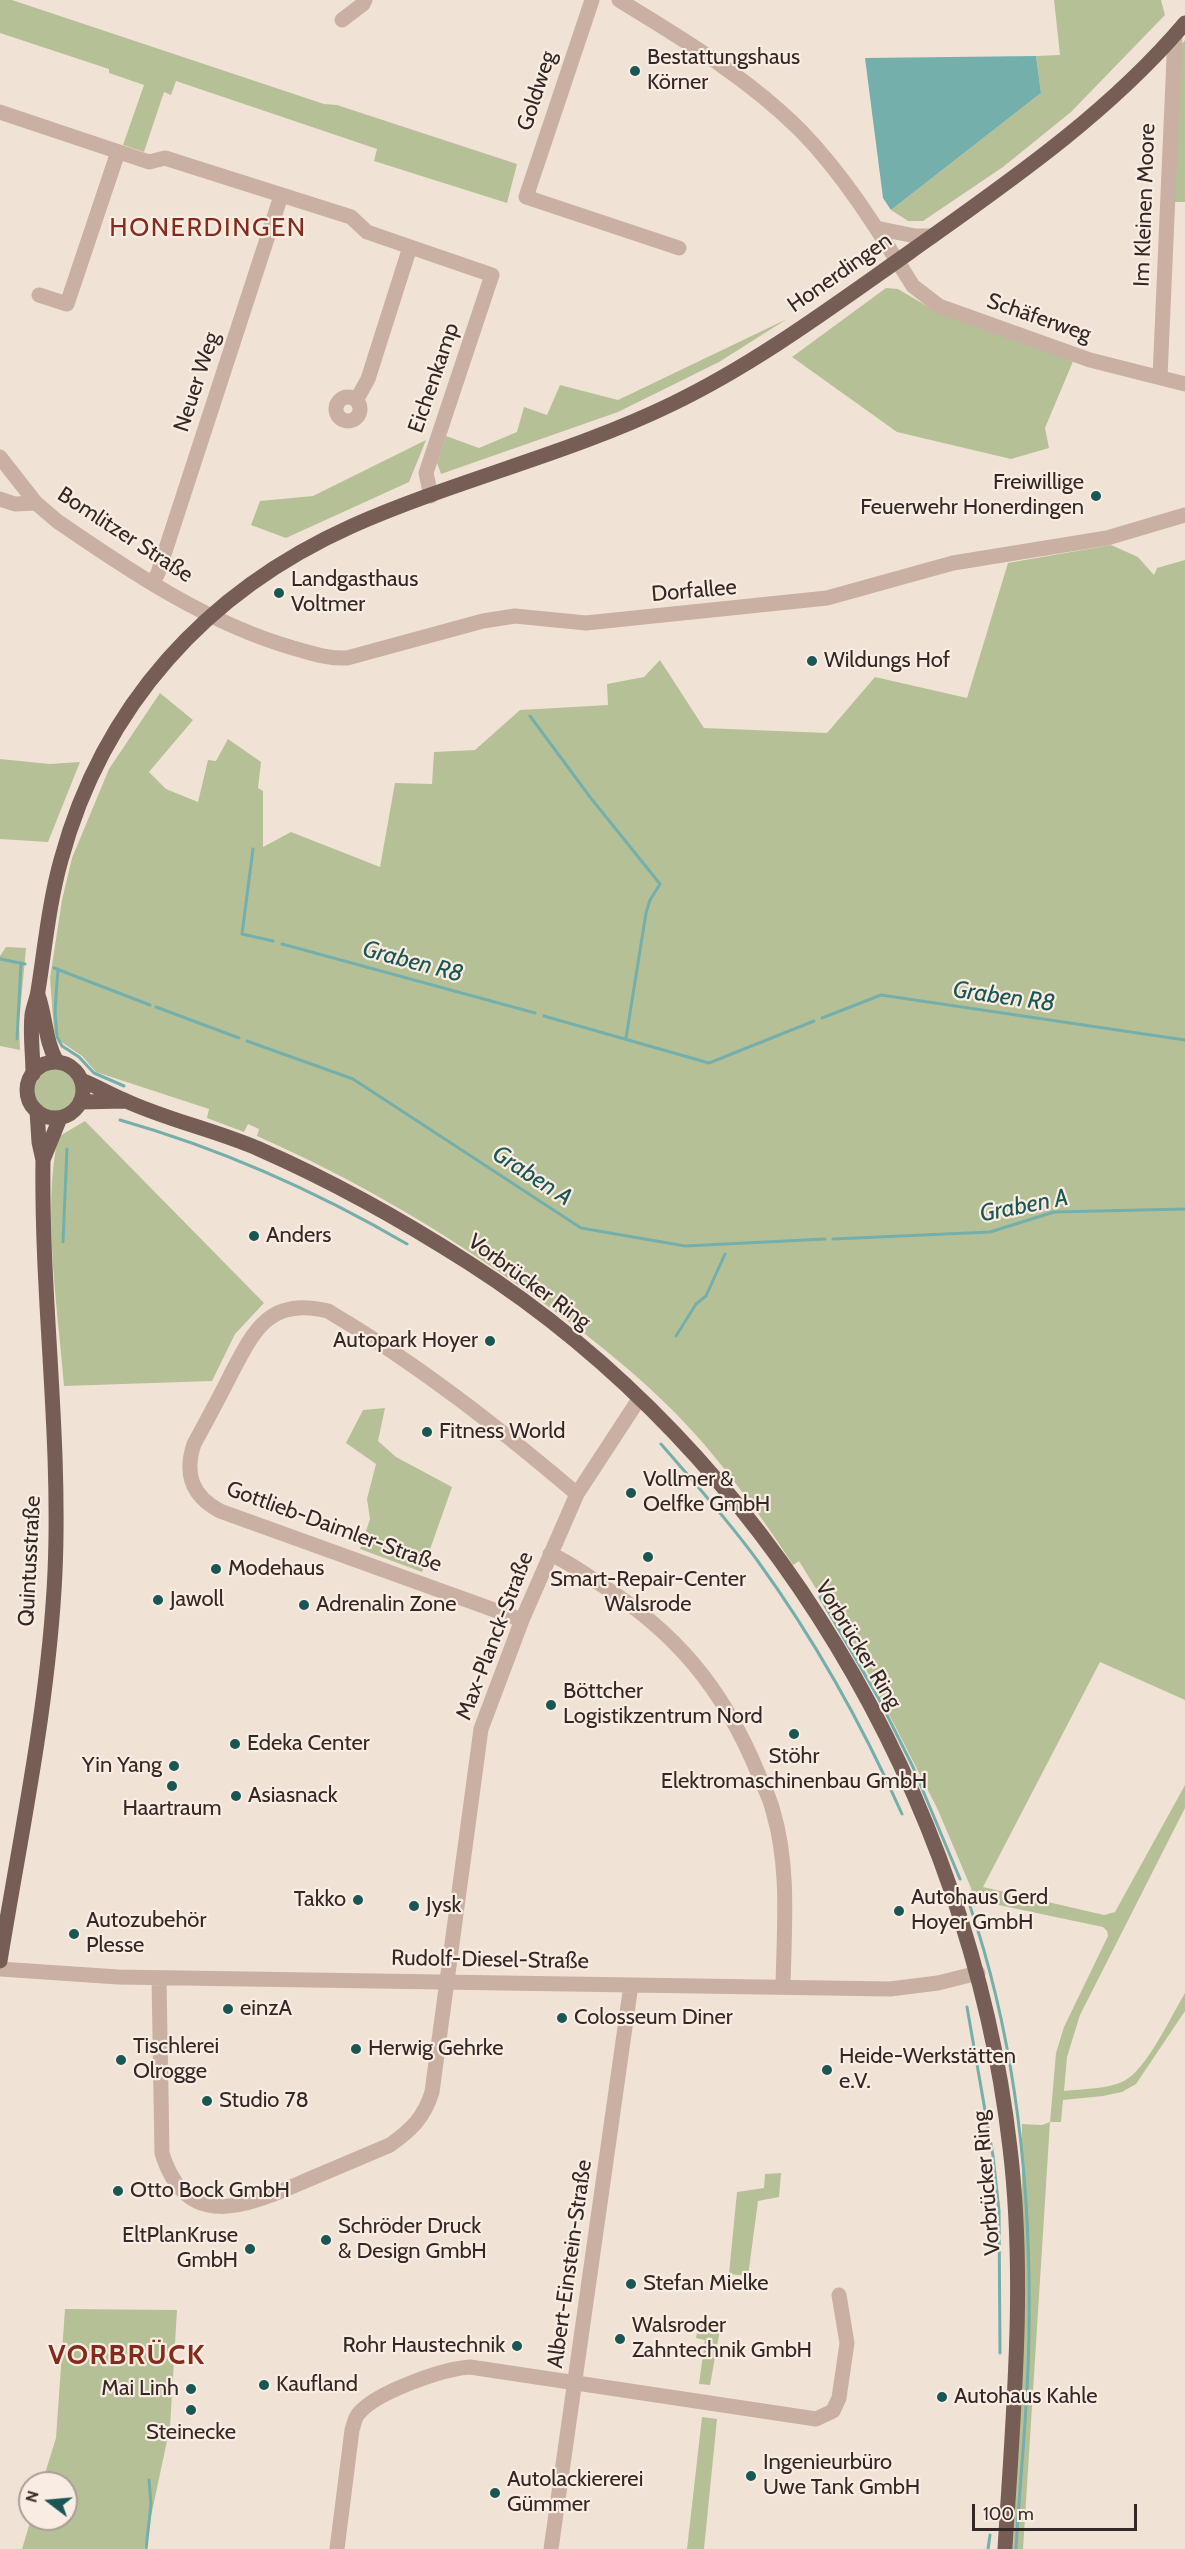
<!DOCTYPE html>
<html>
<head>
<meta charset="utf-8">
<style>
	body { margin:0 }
	#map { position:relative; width:1185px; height:2549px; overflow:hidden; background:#f1e2d6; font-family:Cabin,sans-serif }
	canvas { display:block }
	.north { position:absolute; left:18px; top:2471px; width:60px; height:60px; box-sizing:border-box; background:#f9ece2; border:2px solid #aa9e96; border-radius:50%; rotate:286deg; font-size:16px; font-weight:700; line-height:24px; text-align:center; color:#332825 }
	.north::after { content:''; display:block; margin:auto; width:21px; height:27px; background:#195654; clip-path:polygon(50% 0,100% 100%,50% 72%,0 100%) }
	.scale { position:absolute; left:972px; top:2504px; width:165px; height:27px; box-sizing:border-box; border:3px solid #332825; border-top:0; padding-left:8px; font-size:18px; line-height:21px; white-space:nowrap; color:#332825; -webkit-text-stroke:4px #f9ece2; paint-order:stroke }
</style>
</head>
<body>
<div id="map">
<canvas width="1185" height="2549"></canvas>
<div class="north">N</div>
<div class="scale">100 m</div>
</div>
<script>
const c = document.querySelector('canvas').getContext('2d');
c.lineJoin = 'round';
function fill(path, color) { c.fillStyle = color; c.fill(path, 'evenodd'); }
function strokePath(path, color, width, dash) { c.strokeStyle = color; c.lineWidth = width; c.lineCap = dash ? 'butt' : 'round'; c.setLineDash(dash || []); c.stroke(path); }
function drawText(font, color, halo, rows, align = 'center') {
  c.font = font + ' Cabin,sans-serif'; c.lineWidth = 4.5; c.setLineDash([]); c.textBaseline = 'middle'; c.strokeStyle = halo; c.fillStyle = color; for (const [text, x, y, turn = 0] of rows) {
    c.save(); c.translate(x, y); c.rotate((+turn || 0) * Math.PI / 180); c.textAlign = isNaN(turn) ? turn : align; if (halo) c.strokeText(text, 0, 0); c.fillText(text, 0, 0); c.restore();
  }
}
const green = new Path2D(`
	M0,0H12L324,104L337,105L517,164L507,203L374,161L377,149L176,81L171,95L164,92L144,152L123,145L144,85L109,73V69L0,33Z
	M1054,0H1161L1165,15L1071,112L1003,167L923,221H908L891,210L1041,93L1036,56L1060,55Z
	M1185,40V202H1169L1181,45Z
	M886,288L898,289L937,312L1074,359L1045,428L1049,448L1011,459L897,432L792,357Z
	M787,319L719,362L618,412L441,474L437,463L446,436L479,448L517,432L524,407L547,415L560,385L618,400Z
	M426,440L409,482L286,538L251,525L260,501L313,496Z
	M1111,545L1138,557L1154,575L1157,568L1185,560V1700L1100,1662L983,1887L1104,1915L1115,1912L1185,1785V1808L1080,2015L1067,2057L1064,2091C1083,2089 1107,2089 1124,2081C1147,2069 1171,2016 1185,1993V2011L1136,2084L1122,2092L1103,2096L1063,2100L1061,2122H1050L1023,2549H1013L1022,2352V2124L1042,2125L1050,2122L1056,2053L1064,2027L1108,1936L1107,1931L1103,1927L989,1903H978L974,1907L971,1888L938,1810L850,1638L847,1639L799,1561L793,1565C766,1523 736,1482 704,1444C652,1384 589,1335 525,1290C438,1228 354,1179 257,1136L259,1129L248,1124L244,1132L207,1118L209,1109L96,1072L82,1056L60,1041L54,1032L50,978L62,900L72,858L109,769L160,693L193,720L149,772L166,789L198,802L208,760L216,761L228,739L261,762L258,788L263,791V847L291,832L380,867L395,783L432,784L434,752L475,750L520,710L608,705L607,684L644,677L660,660L704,728L827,733L875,677L967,698L1008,563Z
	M0,759L50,764L80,762L48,842L0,839Z
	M6,947L26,948L19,1023L20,1050L0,1046V956Z
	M33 1090a22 22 0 1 1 44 0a22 22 0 1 1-44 0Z
	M85,1121L264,1303L235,1334L212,1381L64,1386C58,1309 42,1211 58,1137Z
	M385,1408L378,1441L396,1457L452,1487L422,1572L360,1549L370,1519L367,1499L376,1464L346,1443L363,1410Z
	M781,2173L779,2197L758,2201L748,2276L729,2274L737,2192L764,2188L765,2174Z
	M65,2309L177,2310L170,2427L144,2549H22L31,2519H66V2483H42L56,2438Z
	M699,2322L721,2324L710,2385L699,2384L705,2340L696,2338Z
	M702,2417L717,2419L704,2549H687Z`);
const water = new Path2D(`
	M1036,56L1041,93L891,210L883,198L865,58Z`);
const stream = new Path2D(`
	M530,716L590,797L660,884L650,900L646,913L626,1038
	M253,849L242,934L273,941
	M282,944L535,1013
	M0,959L25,964
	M54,968L150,1005
	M58,969L55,1011L57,1037L62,1046L79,1057L94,1073L124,1086
	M156,1007L239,1038
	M544,1016L709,1063L814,1021
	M822,1018L881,995L1185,1040
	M17,1039L21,963
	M247,1041L353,1079L581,1228L685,1246L825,1239
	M120,1120C222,1149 316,1191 407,1244
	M833,1239L990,1232L1054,1212L1185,1209
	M63,1242L67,1149
	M676,1336L696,1304L706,1296L725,1254
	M661,1444C694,1482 728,1520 757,1560C815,1640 862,1724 902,1814
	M820,1597L879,1699L913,1767L960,1879
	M970,1906C1016,2041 1031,2184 1029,2327C1029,2401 1020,2475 1016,2549
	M967,2007L993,2156L999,2211L1000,2353
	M146,2549L151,2504L149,2480
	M988,2549L990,2535`);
const minor = new Path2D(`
	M592,0L526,197L679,248
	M619,0C683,39 748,78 801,131C845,176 879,232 913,286L939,306L1090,360L1185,384
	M342,20L363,4L365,0
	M0,112L149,162L165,158L351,217L367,232L492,275L426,473L431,496
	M876,228L915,236H933
	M39,295L67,304L118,152
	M1160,377L1175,35
	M336 409a12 12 0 1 1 24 0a12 12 0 1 1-24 0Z
	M357,399L368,379L410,247
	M0,457L36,503L57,521C131,572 207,623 293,648C312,653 328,659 347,658L483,621L515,616L586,623L827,598L953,563L1107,538L1185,515
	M0,499L15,504L36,503
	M153,582L158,573L281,196
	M550,1554C567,1561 582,1572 597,1582C675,1631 723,1688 758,1773C763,1785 770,1798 773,1811C790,1868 784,1929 783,1987
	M522,1620L220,1511C192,1496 184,1474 194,1444C206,1422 218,1400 229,1378C253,1332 268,1296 328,1311C418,1364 498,1427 577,1494
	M0,1969L118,1977L890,1989L938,1983L978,1973
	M159,1978L162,2153C187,2234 249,2205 305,2181C333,2169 361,2157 390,2145C411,2130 424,2118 432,2092L481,1729L522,1620L577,1494L639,1399
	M337,2549L352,2430C354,2424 355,2417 359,2413C377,2392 442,2369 470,2367L816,2419L833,2411L839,2398L847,2343L839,2295
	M551,2549L631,1985`);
const major = new Path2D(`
	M38,995C46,1018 45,1041 57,1062
	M27 1090a28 28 0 1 1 56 0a28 28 0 1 1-56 0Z
	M33,1074C33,1054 30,1034 32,1015C33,1007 37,999 38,991C45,947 49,903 61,860C103,705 207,591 352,526C456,480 569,454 672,404C757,363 833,306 910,252C1007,183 1108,114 1185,23
	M81,1080C96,1086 110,1094 124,1100C167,1120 215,1130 259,1149C332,1181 402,1220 469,1263C768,1454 970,1798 1010,2148C1026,2281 1013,2416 1005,2549
	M80,1102L125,1101
	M43,1160L60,1118
	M0,1961C21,1832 49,1703 55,1572C61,1434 41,1297 43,1160L39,1142L37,1111`);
const markers = [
	[635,71,6,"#195654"],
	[1096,496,6,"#195654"],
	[279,593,6,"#195654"],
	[812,661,6,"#195654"],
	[254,1236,6,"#195654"],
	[490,1341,6,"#195654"],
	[427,1432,6,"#195654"],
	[631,1493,6,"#195654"],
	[648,1557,6,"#195654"],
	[216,1569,6,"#195654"],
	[158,1600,6,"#195654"],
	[304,1605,6,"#195654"],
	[551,1705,6,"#195654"],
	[794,1734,6,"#195654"],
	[235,1744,6,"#195654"],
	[174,1766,6,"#195654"],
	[172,1786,6,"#195654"],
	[236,1796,6,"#195654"],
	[358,1900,6,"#195654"],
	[414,1906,6,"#195654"],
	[899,1911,6,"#195654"],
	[74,1934,6,"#195654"],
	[228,2009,6,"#195654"],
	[562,2018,6,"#195654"],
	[356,2049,6,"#195654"],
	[121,2060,6,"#195654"],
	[827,2070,6,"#195654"],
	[207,2101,6,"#195654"],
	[118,2191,6,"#195654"],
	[326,2240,6,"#195654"],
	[250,2249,6,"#195654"],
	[631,2284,6,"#195654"],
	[620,2339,6,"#195654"],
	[517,2346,6,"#195654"],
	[264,2385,6,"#195654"],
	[191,2389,6,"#195654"],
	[942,2397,6,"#195654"],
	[191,2410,6,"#195654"],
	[751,2476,6,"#195654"],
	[495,2493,6,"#195654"]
];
const poiNames = [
	["Bestattungshaus",647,58],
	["Körner",647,83],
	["Freiwillige",1084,483,"right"],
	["Feuerwehr Honerdingen",1084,508,"right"],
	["Landgasthaus",291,580],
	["Voltmer",291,605],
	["Wildungs Hof",824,661],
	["Anders",266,1236],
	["Autopark Hoyer",478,1341,"right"],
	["Fitness World",439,1432],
	["Vollmer &",643,1480],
	["Oelfke GmbH",643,1505],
	["Modehaus",228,1569],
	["Smart-Repair-Center",648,1580,"center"],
	["Walsrode",648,1605,"center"],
	["Jawoll",170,1600],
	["Adrenalin Zone",316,1605],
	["Böttcher",563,1692],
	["Logistikzentrum Nord",563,1717],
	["Edeka Center",247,1744],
	["Stöhr",794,1757,"center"],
	["Elektromaschinenbau GmbH",794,1782,"center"],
	["Yin Yang",162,1766,"right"],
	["Asiasnack",248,1796],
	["Haartraum",172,1809,"center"],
	["Autohaus Gerd",911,1898],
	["Hoyer GmbH",911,1923],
	["Takko",346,1900,"right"],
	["Jysk",426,1906],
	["Autozubehör",86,1921],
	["Plesse",86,1946],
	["einzA",240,2009],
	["Colosseum Diner",574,2018],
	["Tischlerei",133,2047],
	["Olrogge",133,2072],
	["Herwig Gehrke",368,2049],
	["Heide-Werkstätten",839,2057],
	["e.V.",839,2082],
	["Studio 78",219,2101],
	["Otto Bock GmbH",130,2191],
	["Schröder Druck",338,2227],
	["& Design GmbH",338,2252],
	["EltPlanKruse",238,2236,"right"],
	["GmbH",238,2261,"right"],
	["Stefan Mielke",643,2284],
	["Walsroder",632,2326],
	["Zahntechnik GmbH",632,2351],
	["Rohr Haustechnik",505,2346,"right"],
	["Kaufland",276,2385],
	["Mai Linh",179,2389,"right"],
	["Autohaus Kahle",954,2397],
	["Steinecke",191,2433,"center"],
	["Ingenieurbüro",763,2463],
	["Uwe Tank GmbH",763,2488],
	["Autolackiererei",507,2480],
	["Gümmer",507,2505]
];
const streetNames = [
	["Goldweg",537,91,-72],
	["Im Kleinen Moore",1145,205,-88],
	["Honerdingen",840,273,-35],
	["Schäferweg",1039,318,19],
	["Eichenkamp",434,378,-71],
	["Neuer Weg",197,382,-72],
	["Bomlitzer Straße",125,535,33],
	["Dorfallee",694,591,-5],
	["Vorbrücker Ring",529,1282,36],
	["Gottlieb-Daimler-Straße",334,1527,20],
	["Quintusstraße",30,1561,-87],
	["Max-Planck-Straße",495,1636,-69],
	["Vorbrücker Ring",858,1645,59],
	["Rudolf-Diesel-Straße",490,1960,1],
	["Vorbrücker Ring",987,2183,-95],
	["Albert-Einstein-Straße",570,2264,-82]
];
const waterNames = [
	["Graben R8",413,962,15],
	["Graben R8",1004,997,8],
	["Graben A",532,1176,33],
	["Graben A",1024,1206,-11]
];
const quarterNames = [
	["HONERDINGEN",208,228]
];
const districtNames = [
	["VORBRÜCK",127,2356]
];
fill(green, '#b6c096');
fill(water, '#74afac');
strokePath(stream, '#74afac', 3);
strokePath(minor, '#c9b0a2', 15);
strokePath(major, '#765d55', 15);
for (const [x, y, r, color] of markers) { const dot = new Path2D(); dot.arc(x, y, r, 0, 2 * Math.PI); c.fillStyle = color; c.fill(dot); strokePath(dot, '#f9ece2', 2); }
drawText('22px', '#332825', '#f9ece2', poiNames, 'left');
drawText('22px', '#332825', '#f9ece2', streetNames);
drawText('italic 24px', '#195654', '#f9ece2', waterNames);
c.letterSpacing = '1.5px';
drawText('26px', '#842b1b', '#f9ece2', quarterNames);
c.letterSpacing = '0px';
c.letterSpacing = '1.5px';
drawText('bold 28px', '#842b1b', '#f9ece2', districtNames);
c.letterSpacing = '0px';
</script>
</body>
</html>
